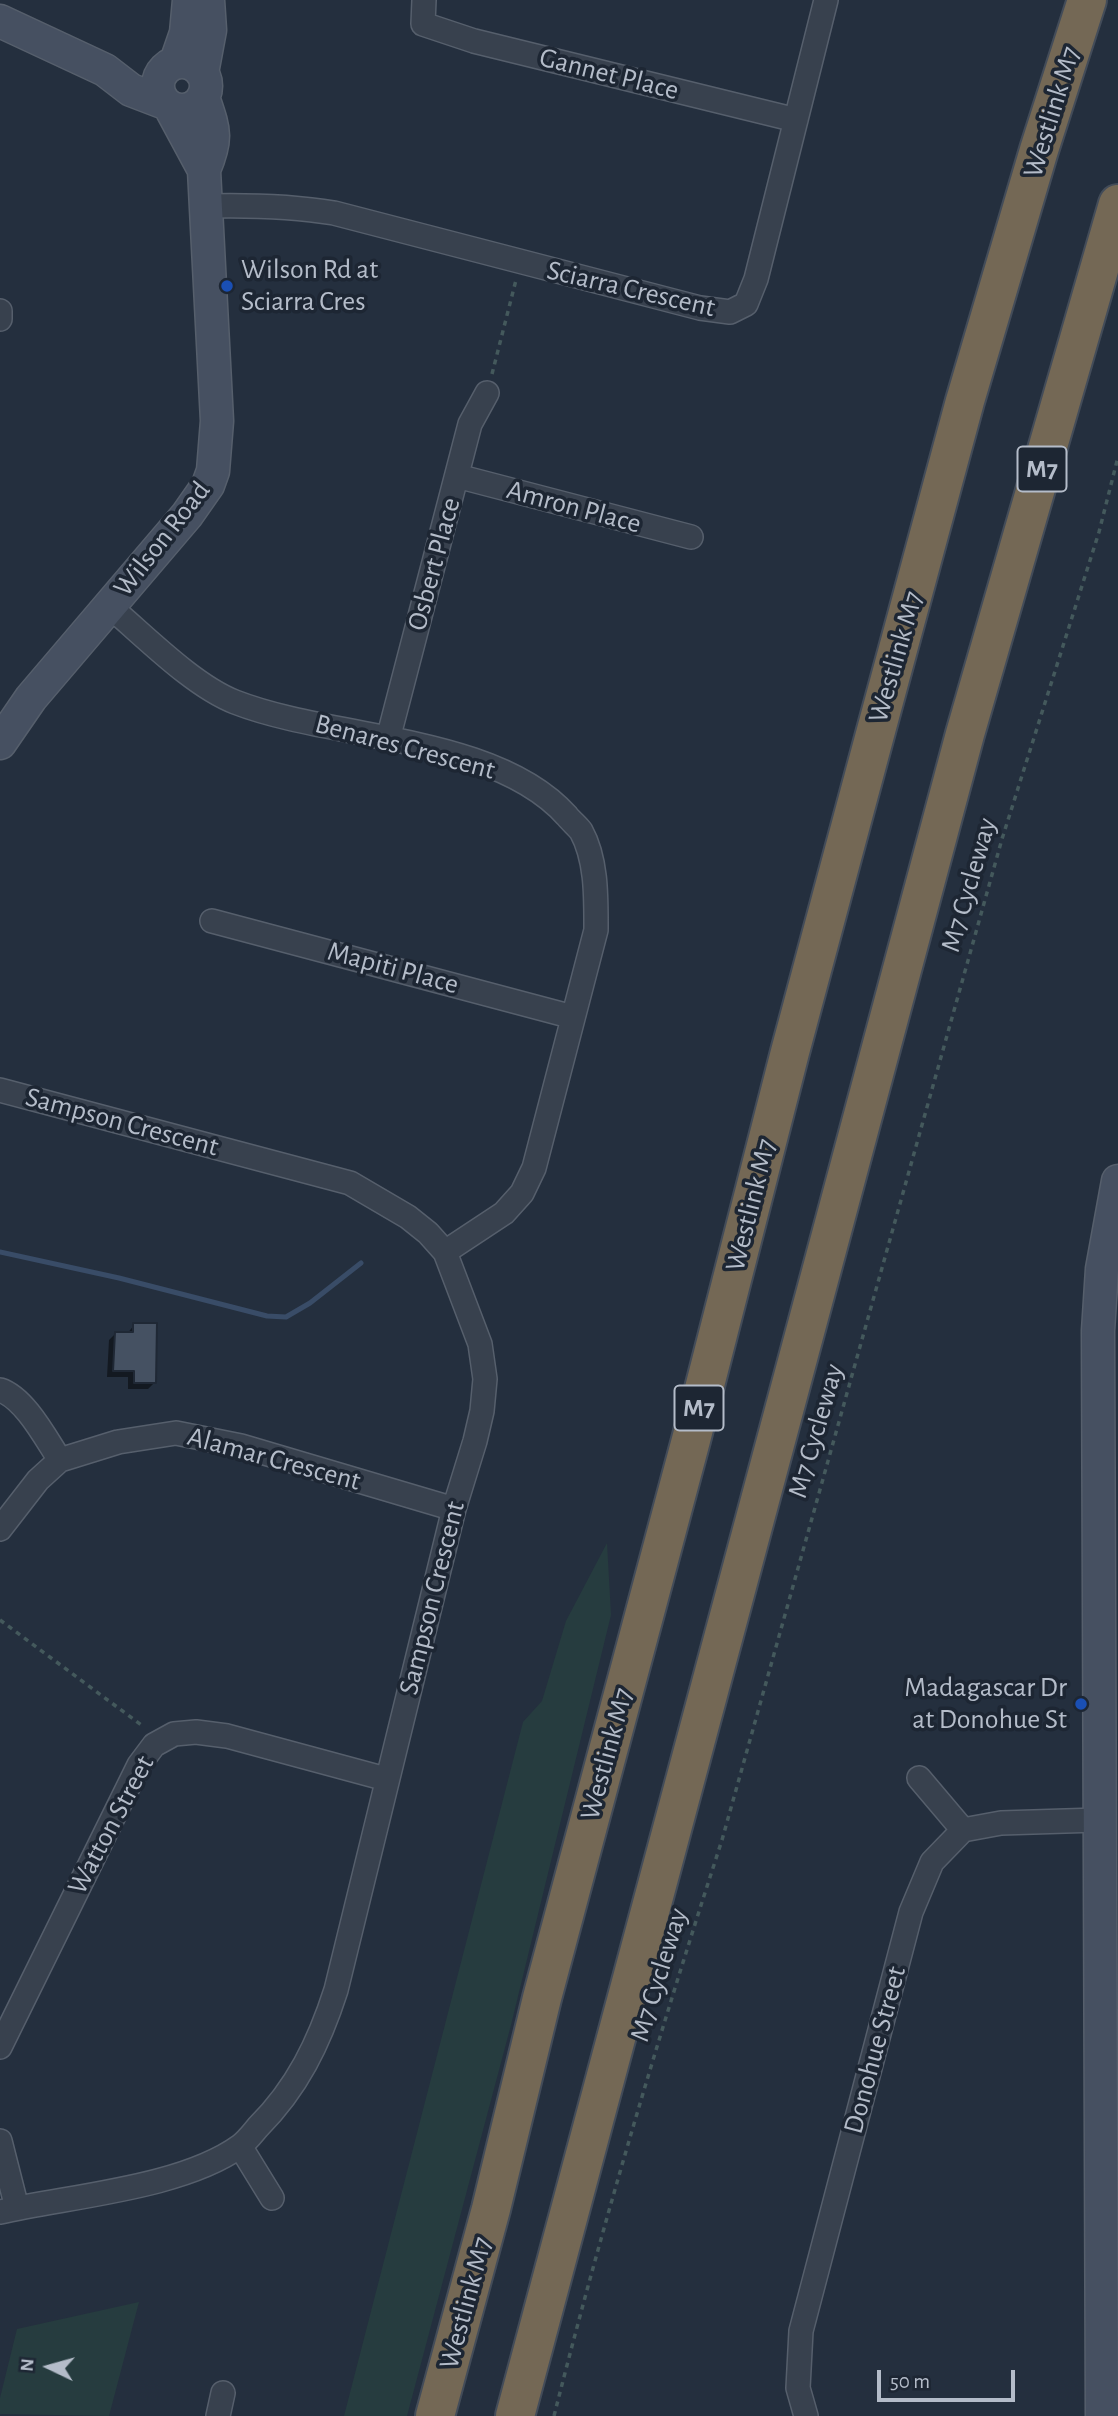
<!DOCTYPE html>
<html>
<head>
<meta charset="utf-8">
<style>
	body { margin:0 }
	#map { position:relative; width:1118px; height:2416px; overflow:hidden; background:#242f3e; font-family:"Alegreya Sans",sans-serif }
	canvas { display:block }
	.north { position:absolute; left:14px; top:2332px; width:70px; height:70px; -webkit-text-stroke:5px #1d2633; paint-order:stroke; rotate:275deg; font-size:19px; font-weight:700; line-height:28px; text-align:center; color:#b4bcc9 }
	.north::after { content:''; display:block; margin:auto; width:24px; height:32px; background:#b4bcc9; clip-path:polygon(50% 0,100% 100%,50% 72%,0 100%) }
	.scale { position:absolute; left:877px; top:2370px; width:138px; height:32px; box-sizing:border-box; border:4px solid #b4bcc9; border-top:0; padding-left:9px; font-size:21px; line-height:24px; white-space:nowrap; color:#b4bcc9; -webkit-text-stroke:5px #1d2633; paint-order:stroke }
</style>
</head>
<body>
<div id="map">
<canvas width="1118" height="2416"></canvas>
<div class="north">N</div>
<div class="scale">50 m</div>
</div>
<script>
const c = document.querySelector('canvas').getContext('2d');
c.lineJoin = 'round';
function fill(path, color) { c.fillStyle = color; c.fill(path, 'evenodd'); }
function strokePath(path, color, width, dash) { c.strokeStyle = color; c.lineWidth = width; c.lineCap = dash ? 'butt' : 'round'; c.setLineDash(dash || []); c.stroke(path); }
function drawText(font, color, halo, rows, align = 'center') {
  c.font = font + ' "Alegreya Sans",sans-serif'; c.lineWidth = 7; c.setLineDash([]); c.textBaseline = 'middle'; c.strokeStyle = halo; c.fillStyle = color; for (const [text, x, y, turn = 0] of rows) {
    c.save(); c.translate(x, y); c.rotate((+turn || 0) * Math.PI / 180); c.textAlign = isNaN(turn) ? turn : align; if (halo) c.strokeText(text, 0, 0); c.fillText(text, 0, 0); c.restore();
  }
}
const green = new Path2D(`
	M607,1543L611,1615L511,2025L407,2416H344L523,1722L542,1701L566,1621Z
	M139,2302L109,2416L0,2414V2398L17,2329Z`);
const shadow = new Path2D(`
	M134,1325L154,1383L148,1389H128V1377H107L109,1340L115,1334H127Z`);
const stream = new Path2D(`
	M0,1252L119,1278L267,1316L286,1317L310,1303L361,1263`);
const building = new Path2D(`
	M133,1323H157L156,1383H134V1371H113L115,1332H133Z`);
const path = new Path2D(`
	M492,374L516,280
	M0,1620L144,1727
	M554,2416C603,2222 660,2031 722,1840L1002,839L1099,532L1118,457`);
const street = new Path2D(`
	M424,0L423,24L474,41L796,120
	M207,206C250,205 291,206 334,213L700,308L730,312L746,304L756,279L826,0
	M0,311V319
	M457,476L691,537
	M109,606C145,636 192,685 235,702C332,740 495,735 567,816C571,821 577,826 581,831C597,860 596,898 596,930L534,1168L522,1193L504,1213L445,1252
	M388,739L470,424L487,393
	M212,921L573,1017
	M0,1090L350,1183L408,1217L428,1233L445,1252L480,1344L485,1379L482,1411L475,1441L454,1509L336,1990C319,2043 297,2088 258,2127C252,2134 247,2141 240,2146C182,2188 70,2196 0,2212
	M0,1390C25,1398 46,1439 60,1460
	M0,1529L38,1480L60,1460L118,1442L176,1433L241,1446L454,1509
	M919,1778L963,1830
	M0,2047L139,1765L154,1745L174,1734L196,1732L227,1736L386,1779
	M0,2141L17,2208
	M240,2146L272,2198
	M218,2416L223,2393
	M806,2416L798,2388L801,2331L911,1912L932,1862L963,1830L1001,1823L1098,1820`);
const secondary = new Path2D(`
	M0,21L105,70L131,90L165,103
	M158 86a24 24 0 1 1 48 0a24 24 0 1 1-48 0Z
	M176,62L186,33L189,0
	M202,73L210,30L208,0
	M203,97C214,130 218,137 204,170
	M0,743L31,698L187,515L208,485L213,471L217,421L204,170L170,107
	M1102,2416L1098,1331L1102,1269L1118,1181`);
const highway = new Path2D(`
	M435,2416L491,2209L542,1998L691,1440L790,1052L877,727L965,401L1039,150L1087,0
	M515,2416L965,734L1118,204`);
const markers = [
	[227,286,7,"#1a4fb4"],
	[1081,1704,7,"#1a4fb4"]
];
const shields = [
	[1042,469,49],
	[699,1408,49]
];
const shieldNames = [
	["M7",1042,469],
	["M7",699,1408]
];
const streetNames = [
	["Gannet Place",609,74,14],
	["Westlink M7",1052,112,-73],
	["Sciarra Crescent",631,289,13],
	["Amron Place",574,507,15],
	["Wilson Road",162,539,-52],
	["Osbert Place",434,564,-75],
	["Westlink M7",896,657,-74],
	["Benares Crescent",405,747,15],
	["M7 Cycleway",969,885,-74],
	["Mapiti Place",393,968,15],
	["Sampson Crescent",122,1122,15],
	["Westlink M7",751,1205,-76],
	["M7 Cycleway",816,1431,-74],
	["Alamar Crescent",274,1459,15],
	["Sampson Crescent",432,1598,-76],
	["Westlink M7",607,1754,-75],
	["Watton Street",111,1825,-62],
	["M7 Cycleway",659,1975,-73],
	["Donohue Street",875,2050,-75],
	["Westlink M7",466,2303,-75]
];
const poiNames = [
	["Wilson Rd at",241,270],
	["Sciarra Cres",241,302],
	["Madagascar Dr",1067,1688,"right"],
	["at Donohue St",1067,1720,"right"]
];
fill(green, '#263c3f');
fill(shadow, '#0007');
strokePath(stream, '#394c67', 5);
fill(building, '#455162');
strokePath(building, '#1f2835', 2);
strokePath(street, '#565f6c', 26);
strokePath(secondary, '#565f6c', 35);
strokePath(highway, '#434c59', 42);
strokePath(path, '#44595c', 3.5, [5, 5]);
strokePath(street, '#38414e', 23);
strokePath(secondary, '#465061', 32);
strokePath(highway, '#746855', 38);
for (const [x, y, r, color] of markers) { const dot = new Path2D(); dot.arc(x, y, r, 0, 2 * Math.PI); c.fillStyle = color; c.fill(dot); strokePath(dot, '#1d2633', 2.5); }
for (const [x, y, w] of shields) { const box = new Path2D(); box.roundRect(x - w / 2, y - 22.5, w, 45, 5); c.fillStyle = '#1d2633'; c.fill(box); strokePath(box, '#b4bcc9', 2); }
drawText('bold 26px', '#b4bcc9', null, shieldNames);
drawText('28px', '#b4bcc9', '#1d2633', streetNames);
drawText('28px', '#b4bcc9', '#1d2633', poiNames, 'left');
</script>
</body>
</html>
